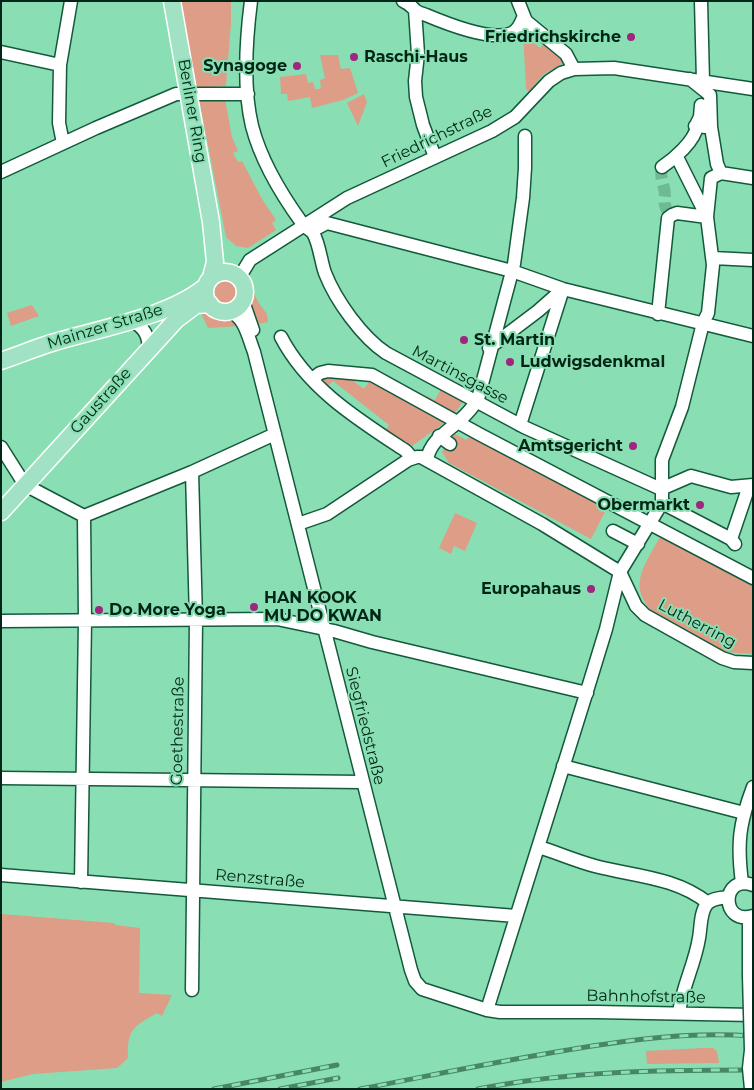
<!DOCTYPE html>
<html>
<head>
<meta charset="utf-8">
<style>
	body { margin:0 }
	#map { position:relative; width:754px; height:1090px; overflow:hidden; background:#89dfb3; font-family:Montserrat,sans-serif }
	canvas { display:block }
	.frame { position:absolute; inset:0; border:2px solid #012617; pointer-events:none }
</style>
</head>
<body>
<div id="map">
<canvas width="754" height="1090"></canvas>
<div class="frame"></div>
</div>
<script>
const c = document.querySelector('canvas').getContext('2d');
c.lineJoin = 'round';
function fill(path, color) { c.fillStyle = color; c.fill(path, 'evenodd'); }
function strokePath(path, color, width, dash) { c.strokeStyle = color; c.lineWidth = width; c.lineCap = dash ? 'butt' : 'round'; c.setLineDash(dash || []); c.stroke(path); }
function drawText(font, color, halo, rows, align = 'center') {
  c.font = font + ' Montserrat,sans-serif'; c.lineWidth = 4; c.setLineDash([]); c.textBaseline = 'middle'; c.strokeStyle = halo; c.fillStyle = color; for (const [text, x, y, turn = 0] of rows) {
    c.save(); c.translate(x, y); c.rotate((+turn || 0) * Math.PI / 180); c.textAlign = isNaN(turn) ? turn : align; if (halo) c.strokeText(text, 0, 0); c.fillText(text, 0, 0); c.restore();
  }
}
const green = new Path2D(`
	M177,1H231V23L226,86L196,88Z
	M527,30L531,31L527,37L540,48L545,42L565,62L544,74L529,91L526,89L523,31Z
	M320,55H338L341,69L350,68L358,93L343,100L312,108L310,97L288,101L287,94H281L280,77L306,74L308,83L313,82L315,89H320L321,86L320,80L325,78Z
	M364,94L367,102L358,126L347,103Z
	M199,99H225L232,137L238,151L233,153L238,162L242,161L262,199L276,220L272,223L276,230L248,248L236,246L226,237Z
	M213 292a12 12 0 1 1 24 0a12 12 0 1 1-24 0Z
	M252,289L258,302L267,314L268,322L258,324L250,305Z
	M32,305L39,316L11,326L7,313Z
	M199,309C204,309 228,315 231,317C235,319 238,323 241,326L208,328Z
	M321,376H347L364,389L371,379L445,419L444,423L412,446L385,431L389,425L333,381L328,386L321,378Z
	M441,389L453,397H456V398L463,401L458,409L453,414L425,399L426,396L435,400Z
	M455,434L466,440L473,434L608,506L591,539L449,463L442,452L448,440Z
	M455,513L477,523L465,551L454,546L451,554L439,548Z
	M661,534L753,583V654L725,652L651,610C626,583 648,562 661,534Z
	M1,914L114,923L115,925L140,928L139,993L172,995L162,1016L157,1013C133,1027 127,1029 128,1058L117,1068L33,1074L1,1082Z
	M702,1048H713L717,1051L719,1063L647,1064L646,1051Z`);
const minorTunnel = new Path2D(`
	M662,167C660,176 662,180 664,188C667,199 661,200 668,212`);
const minor = new Path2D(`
	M251,1C246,40 243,88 252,126C261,161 281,194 302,223C305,228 310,229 313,233C319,242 321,262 325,273C336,301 362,337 386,353L524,427L661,489
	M403,1C410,4 411,6 415,10C417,12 423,14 426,15C445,23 492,42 512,33C518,30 521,23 523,18
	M518,1L526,21L566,54L574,69
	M701,1L703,81
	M415,10L418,54L415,81L416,97L423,125L435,157
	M1,52L60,65
	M690,79L710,95L711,127
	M698,126L697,123L700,117L701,105
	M704,127H711L717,164L721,173
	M63,143L59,123L60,65L71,1
	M677,157L707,217
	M662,167C674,159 695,141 697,126H695
	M1,172L96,128L176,94H248
	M721,173L753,178
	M312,231L327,223L512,271L563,289L753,336
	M713,258L753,260
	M239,278L250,260L347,198L492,131L515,117L549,81L561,73L574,69L614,68L753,89
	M243,299L245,307L253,330
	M228,311C245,316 248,337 254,352L411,970L415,981L422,989L487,1010L500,1012H596L753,1015
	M658,314L668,218L672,215L677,213L707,217
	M131,321C143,326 150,336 148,350
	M281,337C308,389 359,420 406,451L412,458
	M489,348L538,311L563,289
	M312,379L320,373L328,371L372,375L479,434L753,578
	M520,425L563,289
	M439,436L450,444
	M1,447L25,485L84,516
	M427,459C431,440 446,433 460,420C467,414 473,407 478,399L514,264L523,198L525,168V136
	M192,472L196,619L192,990
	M661,489L691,476L731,487L753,485
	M662,503L731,539L735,544
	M84,516L192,472L275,434
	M298,524L327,514L408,460L417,457H421L542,524L620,572
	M613,531L638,544
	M731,539L749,486
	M620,572L636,606L645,615L722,658L734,662L753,663
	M1,621L277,619L334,631L372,642L587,693
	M563,766L744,813
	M1,778L362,782
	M539,847C558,853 576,861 595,866C633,876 676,877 708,903
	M1,875L516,916
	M81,882L85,621L84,516
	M742,883C737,844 739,824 753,787
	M753,885C721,873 720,926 753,916
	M749,917V975
	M487,1010L587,691L606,629L620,572L662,503V460L682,407L703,323L708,313L713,265L707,217L711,178L721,173
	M679,1013C682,987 695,964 699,938C701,928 700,912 707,904C712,898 721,898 728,897`);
const major = new Path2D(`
	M172,1L211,222L215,262L211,277
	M205 292a20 20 0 1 1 40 0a20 20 0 1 1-40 0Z
	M1,361C19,355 37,347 55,342C101,328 168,317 205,287
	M1,512L176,320L196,305L210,304`);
const rail = new Path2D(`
	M214,1089L337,1065
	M280,1089L338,1078
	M360,1089C418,1078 475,1066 533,1056C606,1043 678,1031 753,1036
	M478,1089C569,1071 660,1070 753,1070`);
const minorBridge = new Path2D(`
	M749,975L751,1050L749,1068L751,1089`);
const markers = [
	[631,37,5,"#9e267e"],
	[354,57,5,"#9e267e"],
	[297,66,5,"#9e267e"],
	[464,340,5,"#9e267e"],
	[510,362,5,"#9e267e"],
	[633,446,5,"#9e267e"],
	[700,505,5,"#9e267e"],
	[591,589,5,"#9e267e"],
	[254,607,5,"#9e267e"],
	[99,610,5,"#9e267e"]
];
const poiNames = [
	["Friedrichskirche",621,37],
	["Raschi-Haus",364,57,"left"],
	["Synagoge",287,66],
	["St. Martin",474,340,"left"],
	["Ludwigsdenkmal",520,362,"left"],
	["Amtsgericht",623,446],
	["Obermarkt",690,505],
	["Europahaus",581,589],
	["HAN KOOK",264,598,"left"],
	["MU DO KWAN",264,616,"left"],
	["Do More Yoga",109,610,"left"]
];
const streetNames = [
	["Berliner Ring",192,111,80],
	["Friedrichstraße",437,137,-26],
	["Mainzer Straße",105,327,-17],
	["Martinsgasse",460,375,28],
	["Gaustraße",101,401,-48],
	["Lutherring",697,624,28],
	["Siegfriedstraße",365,726,76],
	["Goethestraße",178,731,-89],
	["Renzstraße",260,879,5],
	["Bahnhofstraße",646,997,1]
];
fill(green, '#dd9d86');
strokePath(minorTunnel, '#6eba94', 12, [12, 6]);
strokePath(minor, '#13593c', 15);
strokePath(major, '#fff', 19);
strokePath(minor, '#fff', 12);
strokePath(major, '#a0e2c3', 16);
strokePath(rail, '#488668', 5);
strokePath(rail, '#89dfb3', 3, [9]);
strokePath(minorBridge, '#13593c', 15, []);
strokePath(minorBridge, '#fff', 12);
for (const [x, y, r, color] of markers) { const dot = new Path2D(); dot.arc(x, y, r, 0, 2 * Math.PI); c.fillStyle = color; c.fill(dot); strokePath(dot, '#89dfb3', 2); }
drawText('bold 16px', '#012617', '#89dfb3', poiNames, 'right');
drawText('16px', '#012617', '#89dfb3', streetNames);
</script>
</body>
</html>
